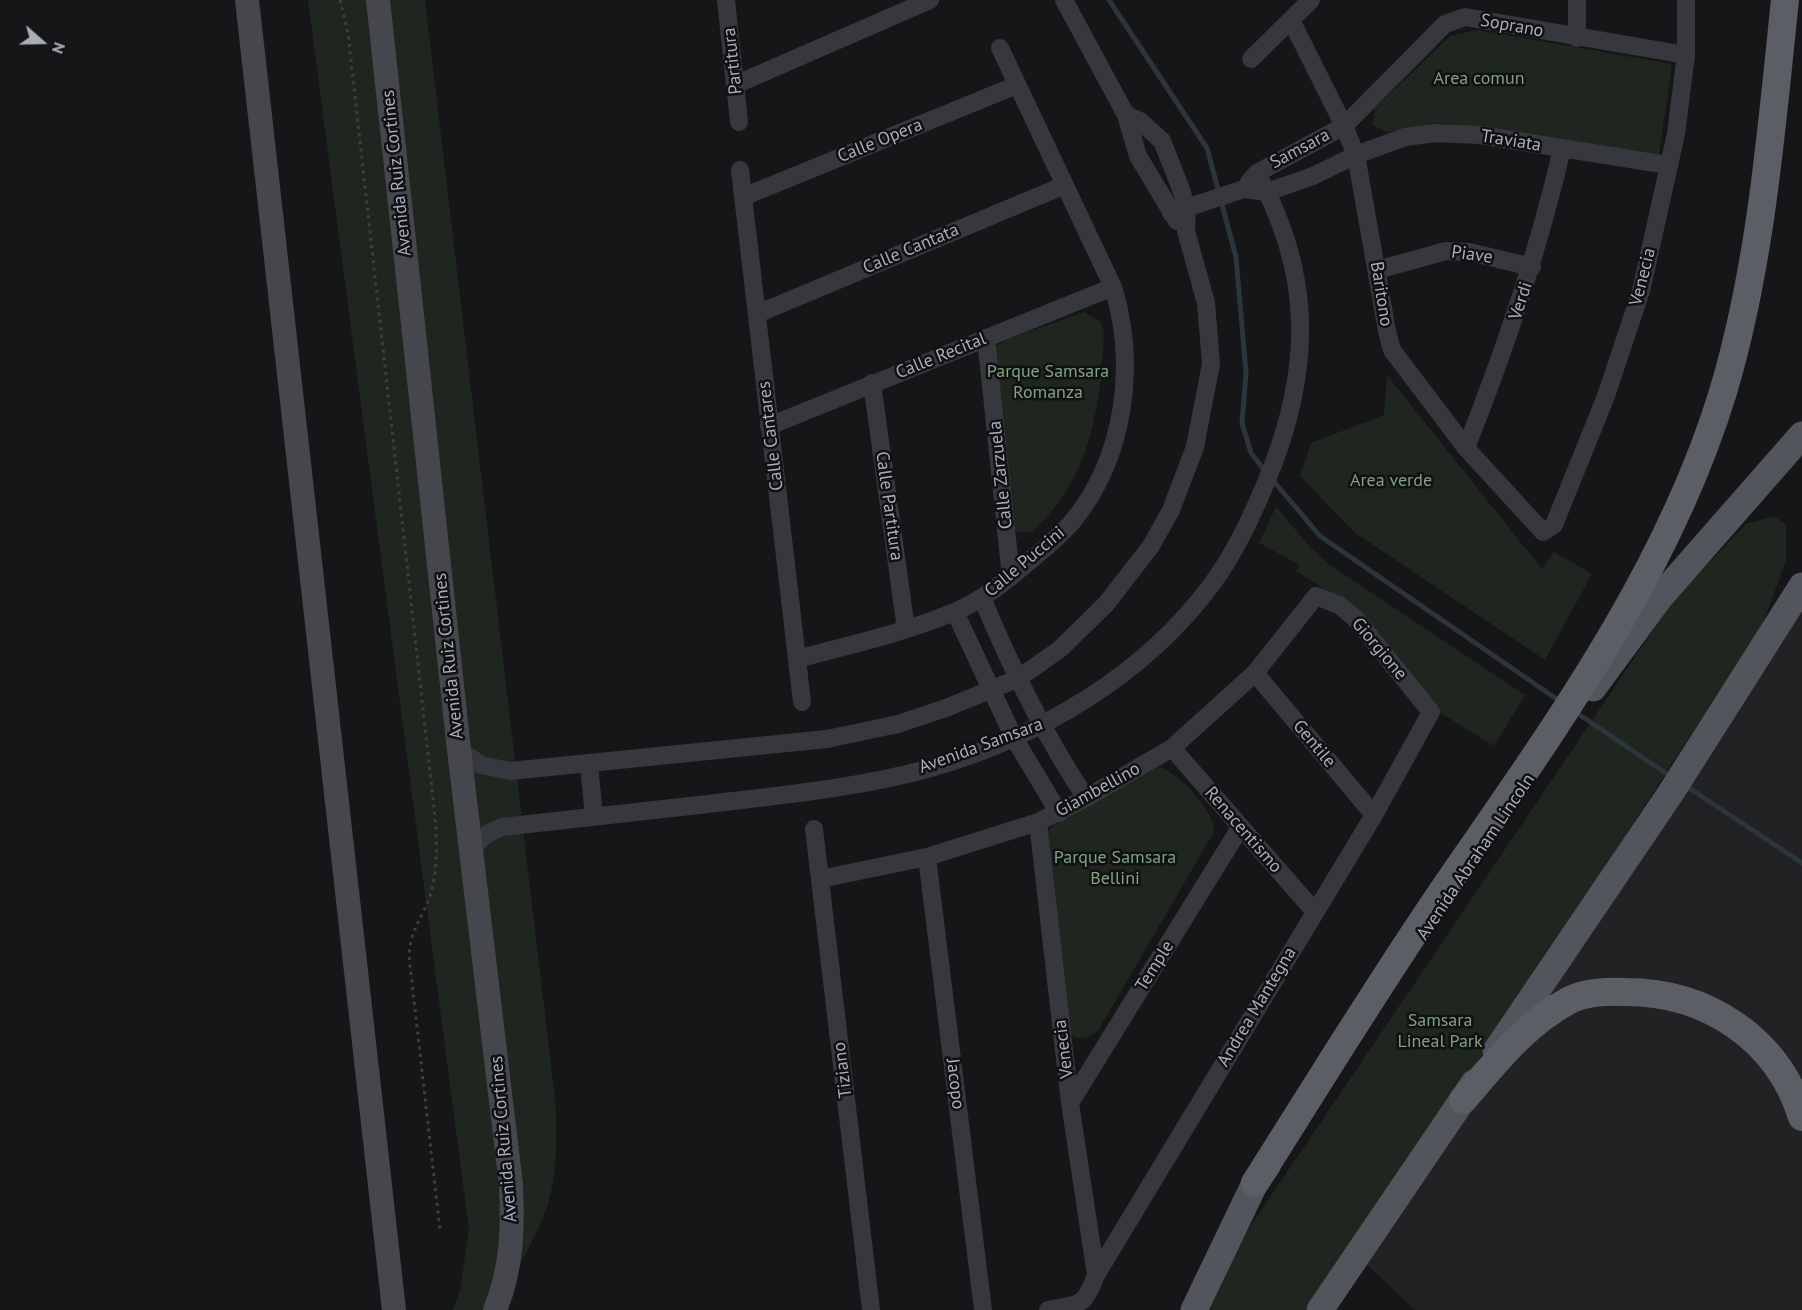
<!DOCTYPE html>
<html>
<head>
<meta charset="utf-8">
<style>
	body { margin:0 }
	#map { position:relative; width:1802px; height:1310px; overflow:hidden; background:#161618; font-family:"PT Sans",sans-serif }
	canvas { display:block }
	.north { position:absolute; left:12px; top:12px; width:60px; height:60px; -webkit-text-stroke:4px #111113; paint-order:stroke; rotate:110deg; font-size:16px; font-weight:700; line-height:24px; text-align:center; color:#a8adb8 }
	.north::after { content:''; display:block; margin:auto; width:21px; height:27px; background:#a8adb8; clip-path:polygon(50% 0,100% 100%,50% 72%,0 100%) }
</style>
</head>
<body>
<div id="map">
<canvas width="1802" height="1310"></canvas>
<div class="north">N</div>
</div>
<script>
const c = document.querySelector('canvas').getContext('2d');
c.lineJoin = 'round';
function fill(path, color) { c.fillStyle = color; c.fill(path, 'evenodd'); }
function strokePath(path, color, width, dash) { c.strokeStyle = color; c.lineWidth = width; c.lineCap = dash ? 'butt' : 'round'; c.setLineDash(dash || []); c.stroke(path); }
function drawText(font, color, halo, rows, align = 'center') {
  c.font = font + ' "PT Sans",sans-serif'; c.lineWidth = 5; c.setLineDash([]); c.textBaseline = 'middle'; c.strokeStyle = halo; c.fillStyle = color; for (const [text, x, y, turn = 0] of rows) {
    c.save(); c.translate(x, y); c.rotate((+turn || 0) * Math.PI / 180); c.textAlign = isNaN(turn) ? turn : align; if (halo) c.strokeText(text, 0, 0); c.fillText(text, 0, 0); c.restore();
  }
}
const built = new Path2D(`
	M1802,608V1310H1415L1362,1260Z`);
const green = new Path2D(`
	M308,0H425L555,1099C557,1134 558,1170 548,1204C536,1241 512,1276 493,1310H453L460,1290L469,1230Z
	M1478,30L1672,64L1659,154L1440,123L1386,132L1373,125L1375,108L1450,36Z
	M1084,312L1101,322L1104,332C1100,409 1092,476 1032,532H1017L1012,527L995,347L1008,339Z
	M1387,375L1542,569L1554,552L1592,574L1545,660L1354,532L1300,476L1311,443L1384,415Z
	M1276,507L1311,548L1330,565L1525,695L1494,746L1439,712L1343,601L1296,571L1300,565L1259,543Z
	M1774,516L1786,525V561L1762,626L1479,1059L1305,1310H1194L1674,599L1746,524Z
	M1158,767C1176,769 1217,813 1214,832L1099,1029C1090,1039 1081,1041 1069,1034L1047,832L1055,824Z`);
const stream = new Path2D(`
	M1109,0L1207,148L1236,257L1246,373L1242,423L1251,453L1265,471
	M1271,478L1320,536L1561,702
	M1574,711L1673,778
	M1686,786L1802,863`);
const path = new Path2D(`
	M340,0L348,33L435,817C437,843 438,871 430,896C422,919 410,930 409,956L440,1230`);
const minor = new Path2D(`
	M726,0L739,122
	M1064,0L1126,115L1138,156L1177,221
	M1577,0V38
	M1291,20L1344,126L1356,155L1387,331L1392,350L1466,448L1543,532L1554,525L1606,396L1641,291L1676,134L1686,55V0
	M1251,59L1311,0
	M737,84L930,0
	M740,170L802,702
	M1249,182L1257,173L1344,126L1445,24L1465,17L1686,55
	M743,197L1017,85
	M1171,213L1244,189L1267,192L1313,176L1356,155L1405,137L1436,133L1480,135L1668,165
	M1377,270L1446,251L1469,252L1532,267
	M757,314L1065,185
	M986,338L1011,577
	M872,383L906,629
	M769,426L1113,287
	M1466,448C1505,350 1538,252 1562,149
	M982,598C1010,665 1046,738 1086,798
	M955,612L1014,738L1059,813
	M797,659C849,645 904,633 954,612C981,601 1004,583 1026,564C1042,551 1059,537 1073,521C1125,457 1137,364 1113,287L1000,48
	M1255,673L1374,815
	M1172,748L1315,912
	M459,750L481,765L510,771L827,739L898,724L946,708L1019,678L1060,649L1106,604L1151,546L1171,510L1195,447L1211,364L1206,303L1186,231L1187,208L1179,184L1162,141L1140,121L1126,115
	M589,764L594,817
	M1038,822L1070,1103L1096,1275
	M814,829L871,1310
	M472,848L487,834L502,827C571,819 640,811 708,804C783,795 858,788 931,768C1039,737 1144,676 1212,584C1238,549 1257,506 1273,465C1312,362 1311,271 1257,173
	M927,857L983,1310
	M820,879L927,857L1038,822L1086,798L1172,748L1255,673L1316,596L1339,605L1355,618L1431,712L1374,815L1096,1275C1083,1309 1081,1303 1048,1310
	M1070,1103L1240,828`);
const secondary = new Path2D(`
	M247,0L394,1310
	M378,0L459,750L511,1185C513,1229 512,1269 495,1310`);
const primary = new Path2D(`
	M1593,688L1660,597L1802,435
	M1496,1051L1672,791L1802,586
	M1194,1310L1255,1183L1267,1166
	M1320,1310L1474,1083`);
const trunk = new Path2D(`
	M1463,1100C1495,1063 1524,1025 1568,1001C1584,992 1608,991 1626,992C1707,992 1778,1039 1802,1117
	M1255,1183C1315,1088 1374,992 1437,899C1546,740 1666,579 1723,392C1761,265 1771,132 1785,0`);
const streetNames = [
	["Soprano",1512,26,10],
	["Partitura",733,61,-96],
	["Calle Opera",880,141,-22],
	["Traviata",1511,141,9],
	["Samsara",1300,149,-28],
	["Avenida Ruiz Cortines",397,173,-96],
	["Calle Cantata",911,249,-23],
	["Piave",1472,255,8],
	["Venecia",1643,277,-76],
	["Baritono",1381,294,81],
	["Verdi",1521,301,-72],
	["Calle Recital",941,356,-22],
	["Calle Cantares",771,436,-97],
	["Calle Zarzuela",1001,475,-96],
	["Calle Partitura",889,506,82],
	["Calle Puccini",1025,562,-40],
	["Giorgione",1379,649,50],
	["Avenida Ruiz Cortines",449,656,-96],
	["Gentile",1314,744,50],
	["Avenida Samsara",981,746,-20],
	["Giambellino",1098,790,-29],
	["Renacentismo",1243,830,49],
	["Avenida Abraham Lincoln",1476,857,-56],
	["Temple",1155,966,-58],
	["Andrea Mantegna",1257,1007,-59],
	["Venecia",1064,1049,-97],
	["Tiziano",843,1070,-97],
	["Jacopo",955,1084,83],
	["Avenida Ruiz Cortines",504,1139,-95]
];
const parkNames = [
	["Area comun",1479,79],
	["Parque Samsara",1048,372],
	["Romanza",1048,393],
	["Area verde",1391,481],
	["Parque Samsara",1115,858],
	["Bellini",1115,879],
	["Samsara",1440,1021],
	["Lineal Park",1440,1042]
];
fill(built, '#222225');
fill(green, '#1e261f');
strokePath(stream, '#2c353c', 5);
strokePath(path, '#3d3f44', 3, [3, 4.5]);
strokePath(minor, '#37383d', 18);
strokePath(secondary, '#45474d', 24);
strokePath(primary, '#53555c', 27);
strokePath(trunk, '#5b5e65', 28);
drawText('18px', '#a8adb8', '#111113', streetNames);
drawText('18px', '#7fa381', '#111113', parkNames);
</script>
</body>
</html>
